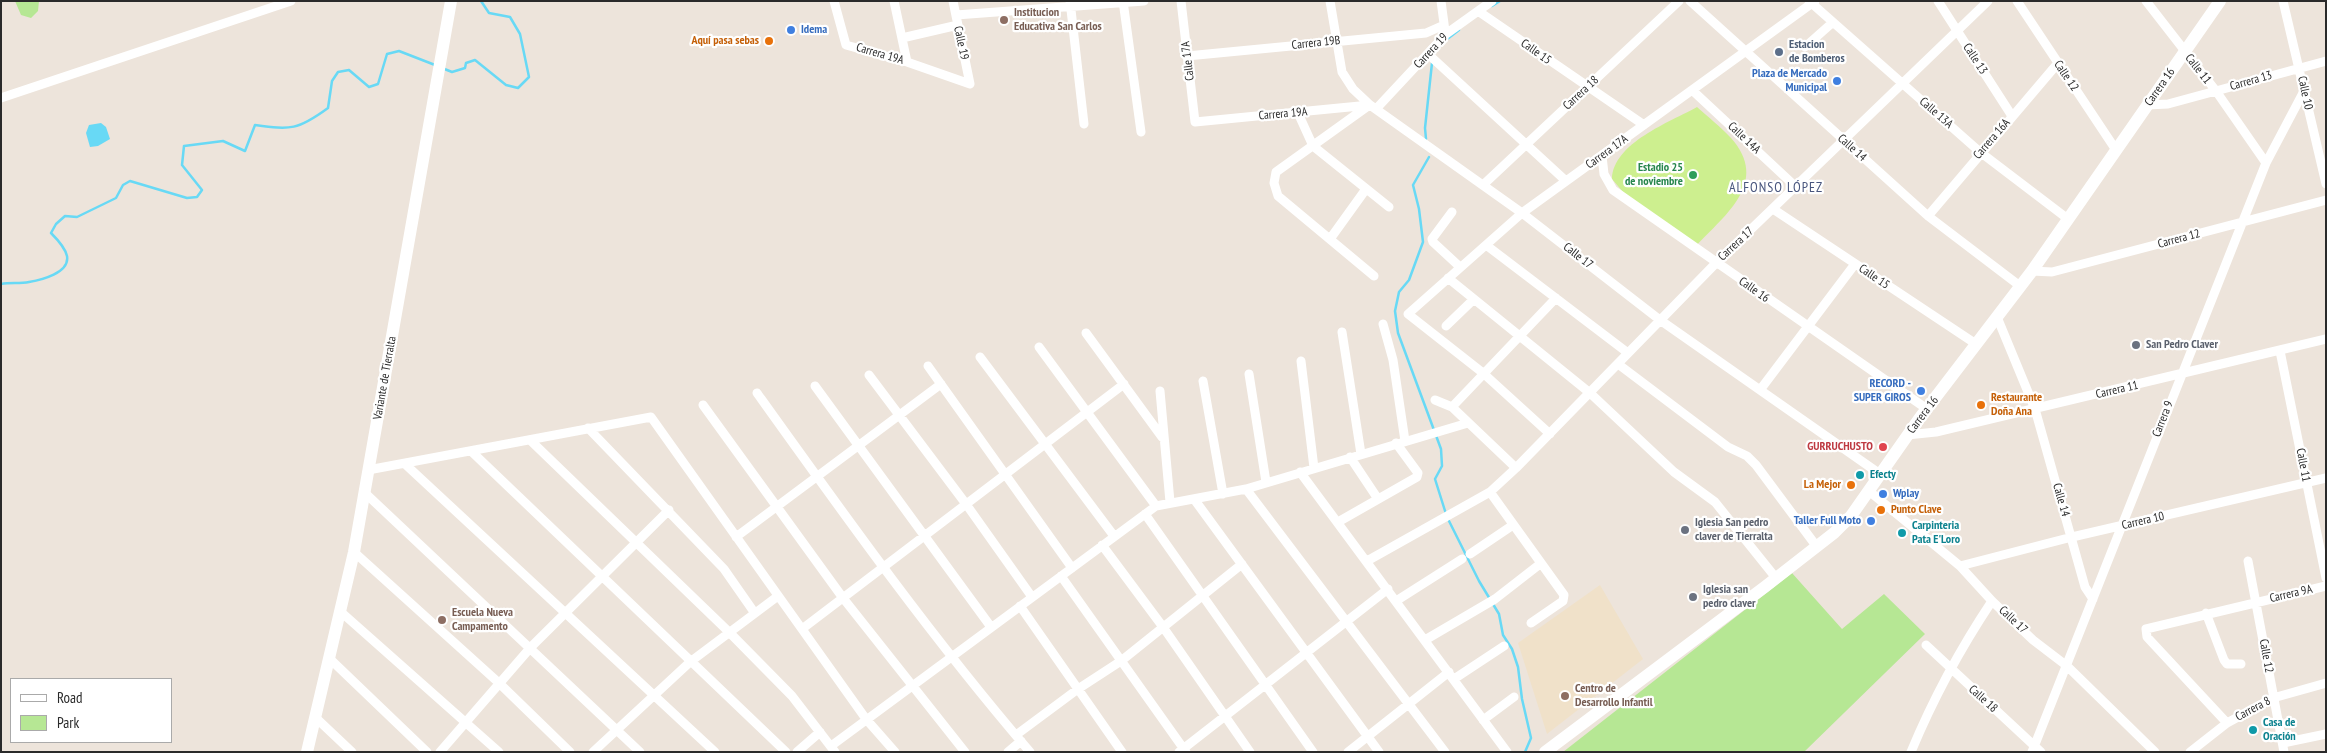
<!DOCTYPE html>
<html>
<head>
<meta charset="utf-8">
<style>
	body { margin:0 }
	#map { position:relative; width:2327px; height:753px; overflow:hidden; background:#ede4db; font-family:"PT Sans Narrow",sans-serif }
	canvas { display:block }
	.frame { position:absolute; inset:0; border:2px solid #2a2a2a; pointer-events:none }
	.legend { position:absolute; left:10px; top:678px; width:162px; height:65px; box-sizing:border-box; background:#fff; border:1px solid #aaa; margin:0; padding:6px 9px; list-style:none; font-size:15px; color:#2a2a2a }
	.legend li { display:flex; align-items:center; gap:10px; height:25px }
	.legend b { width:25px; border:1px solid #aaa }
</style>
</head>
<body>
<div id="map">
<canvas width="2327" height="753"></canvas>
<div class="frame"></div>
<ul class="legend">
<li><b style="height:6px;background:#fff"></b>Road</li>
<li><b style="height:14px;background:#b6e794"></b>Park</li>
</ul>
</div>
<script>
const c = document.querySelector('canvas').getContext('2d');
c.lineJoin = 'round';
function fill(path, color) { c.fillStyle = color; c.fill(path, 'evenodd'); }
function strokePath(path, color, width, dash) { c.strokeStyle = color; c.lineWidth = width; c.lineCap = dash ? 'butt' : 'round'; c.setLineDash(dash || []); c.stroke(path); }
function drawText(font, color, halo, rows, align = 'center') {
  c.font = font + ' "PT Sans Narrow",sans-serif'; c.lineWidth = 4.5; c.setLineDash([]); c.textBaseline = 'middle'; c.strokeStyle = halo; c.fillStyle = color; for (const [text, x, y, turn = 0] of rows) {
    c.save(); c.translate(x, y); c.rotate((+turn || 0) * Math.PI / 180); c.textAlign = isNaN(turn) ? turn : align; if (halo) c.strokeText(text, 0, 0); c.fillText(text, 0, 0); c.restore();
  }
}
const education = new Path2D(`
	M1600,585L1643,659L1547,734L1518,643Z`);
const green = new Path2D(`
	M15,1H39L38,11L31,18L21,15Z
	M1792,573L1842,629L1884,594L1925,634L1804,752H1563Z`);
const pitch = new Path2D(`
	M1697,107C1708,117 1721,127 1731,138C1770,182 1726,214 1696,246L1623,192L1612,179C1613,143 1670,122 1697,107Z`);
const water = new Path2D(`
	M101,123L106,127L110,139L98,146L90,147L86,133L89,125Z`);
const stream = new Path2D(`
	M1492,6L1500,1
	M1446,40L1459,30
	M442,68L452,72L465,68L466,63L475,60L506,85L518,88L529,77L520,34L510,17L489,13L481,1
	M1426,139L1425,128L1432,63
	M1429,157L1413,185L1419,209L1423,242L1409,280L1399,292L1395,311L1398,333L1441,449L1442,466L1435,479L1446,514
	M1,284C11,282 19,284 29,282C41,280 70,273 67,256C65,247 57,239 51,233L56,224L65,216L77,217L116,198L123,185L130,181L187,198L197,197L202,190L182,165L184,146L223,141L245,151L255,125C291,130 298,130 328,108L332,81L338,72L349,70L369,87L378,84L387,54L399,51L435,65
	M1448,519L1479,581L1499,614L1503,635L1512,649L1518,667L1522,699L1531,738L1525,752`);
const minor = new Path2D(`
	M834,1L846,45L907,62L970,84
	M894,1L907,62
	M953,1L970,84
	M1070,1L1084,124
	M1123,1L1141,132
	M1181,1L1195,122L1370,105
	M1330,1L1342,72L1353,89L1370,105L1522,213L1660,320L1880,474
	M1441,1L1445,31
	M1690,1L1928,216L2020,286
	M1809,1L1980,152L2068,219
	M1938,1L2012,116
	M2017,1L2116,150
	M2146,1L2216,91L2266,163
	M2283,1L2326,184
	M1478,11L1644,125
	M956,15L1144,1
	M902,38L958,25
	M1805,47L1832,23
	M1428,54L1566,181
	M1187,56L1426,33L1444,25
	M1692,90L1796,187
	M1,98L291,1
	M2147,105L2168,104L2326,61
	M1368,106L1276,172L1274,183L1278,196L1374,276
	M1376,109L1446,34L1492,1
	M1298,113L1313,146L1389,207
	M1602,156L1604,174L1613,190L1927,409
	M1483,185L1679,1
	M1773,209L1976,344
	M1452,212L1432,239L1433,242L1460,267
	M1928,216L2058,63
	M1330,239L1366,189
	M1486,245L1628,353
	M2032,271L2052,272L2326,200
	M1448,278L1590,393L1674,472L1715,502L1776,578
	M1997,317L2035,409L2085,587L2093,599
	M1383,324L1393,360L1405,441
	M1446,326L1474,299
	M1342,332L1361,454
	M1086,333L1162,437
	M1039,347L1156,506
	M2280,351L2326,578
	M980,357L1114,536
	M1301,361L1314,468
	M1618,364L1728,447L1747,456L1756,465L1817,547
	M928,366L1072,568
	M1249,374L1266,482
	M869,375L966,504L1032,597
	M1203,381L1223,494
	M815,386L991,627
	M1760,390L1855,264
	M1160,391L1170,502
	M757,393C845,516 932,638 1030,752
	M1435,400L1452,407L1516,468
	M703,405L843,598L965,752
	M1452,407L1556,298
	M588,428L724,569L754,612
	M1550,434L1483,373L1408,314L1522,213L1815,1
	M1907,435L1936,432L2326,339
	M530,440L730,633L792,696L835,752
	M471,451L786,752
	M1350,457L1378,499
	M405,464L715,752
	M368,470L651,417L866,719L895,752
	M1300,472L1507,752
	M1246,489L1445,752
	M1869,491L1960,566L1992,601L2033,640L2067,666L2155,752
	M364,492L640,752
	M1490,492L1564,595L1563,601L1531,623
	M1194,499L1379,752
	M1145,514L1313,752
	M1338,522L1417,477L1418,473L1396,443
	M736,537L941,384
	M1102,545L1163,627L1250,752
	M354,552L499,683L570,752
	M1470,554L1513,525
	M1367,561L1490,492L1516,468L1716,263L1988,1
	M2248,561L2284,752
	M1960,566L2072,537L2326,478
	M1061,576L1186,752
	M1396,601L1462,559
	M1020,606L1122,752
	M341,612L499,752
	M2206,613L2224,660L2227,664H2241
	M802,629L1124,384
	M1425,640L1495,599L1540,564
	M1926,645L2041,752
	M330,659L427,752
	M1454,679L1504,646
	M316,718L352,752
	M1483,720L1514,697
	M2227,723L2147,637L2146,629L2326,586
	M1016,735L1078,689L1121,661L1242,564
	M2283,743L2326,734
	M831,746L1156,506L1246,489L1468,423
	M440,752L531,647L669,510
	M593,752L690,662L778,596
	M797,752L820,732
	M1008,752L1021,741
	M1179,752L1388,589
	M1348,752L1449,672
	M1911,752C1933,699 1960,649 1992,601
	M2032,752L2266,163L2304,91
	M2190,752L2227,723L2273,698L2326,683`);
const secondary = new Path2D(`
	M307,752L354,552L451,1
	M1545,752L1766,586L1834,533L1851,516L1919,419L2032,271L2220,1`);
const markers = [
	[1004,20,5,"#8d6e63"],
	[791,30,5,"#3f7fe0"],
	[769,41,5,"#e8710a"],
	[1779,52,5,"#5c6f8a"],
	[1837,81,5,"#3f7fe0"],
	[1693,175,5,"#2e9e5b"],
	[2136,345,5,"#6b7280"],
	[1921,391,5,"#3f7fe0"],
	[1981,405,5,"#e8710a"],
	[1883,447,5,"#e0444e"],
	[1860,475,5,"#0f9aa8"],
	[1851,485,5,"#e8710a"],
	[1883,494,5,"#3f7fe0"],
	[1881,510,5,"#e8710a"],
	[1871,521,5,"#3f7fe0"],
	[1685,530,5,"#6b7280"],
	[1902,533,5,"#0f9aa8"],
	[1693,597,5,"#6b7280"],
	[442,620,5,"#8d6e63"],
	[1565,696,5,"#8d6e63"],
	[2253,730,5,"#0f9aa8"]
];
const educationNames = [
	["Institucion",1014,13],
	["Educativa San Carlos",1014,27],
	["Escuela Nueva",452,613],
	["Campamento",452,627],
	["Centro de",1575,689],
	["Desarrollo Infantil",1575,703]
];
const shopNames = [
	["Idema",801,30,"left"],
	["Plaza de Mercado",1827,74],
	["Municipal",1827,88],
	["RECORD -",1911,384],
	["SUPER GIROS",1911,398],
	["Wplay",1893,494,"left"],
	["Taller Full Moto",1861,521]
];
const foodNames = [
	["Aquí pasa sebas",759,41],
	["Restaurante",1991,398,"left"],
	["Doña Ana",1991,412,"left"],
	["La Mejor",1841,485],
	["Punto Clave",1891,510,"left"]
];
const streetNames = [
	["Calle 19",961,43,78],
	["Carrera 19B",1316,43,-6],
	["Carrera 19",1431,51,-47],
	["Calle 15",1536,52,35],
	["Carrera 19A",880,54,16],
	["Calle 13",1975,59,57],
	["Calle 17A",1188,61,-97],
	["Calle 11",2198,69,52],
	["Calle 12",2066,76,56],
	["Carrera 13",2251,81,-16],
	["Carrera 16",2160,87,-55],
	["Carrera 18",1581,93,-43],
	["Calle 10",2305,93,78],
	["Calle 13A",1936,113,41],
	["Carrera 19A",1283,114,-5],
	["Calle 14A",1744,138,43],
	["Carrera 16A",1992,139,-49],
	["Calle 14",1852,148,42],
	["Carrera 17A",1607,152,-36],
	["Carrera 12",2179,239,-15],
	["Carrera 17",1736,244,-43],
	["Calle 17",1578,256,38],
	["Calle 15",1874,277,34],
	["Calle 16",1754,290,35],
	["Variante de Tierralta",385,378,-80],
	["Carrera 11",2117,390,-13],
	["Carrera 16",1923,415,-53],
	["Carrera 9",2163,419,-69],
	["Calle 11",2303,465,79],
	["Calle 14",2061,500,74],
	["Carrera 10",2143,521,-13],
	["Carrera 9A",2291,594,-13],
	["Calle 17",2013,620,43],
	["Calle 12",2266,656,80],
	["Calle 18",1983,699,42],
	["Carrera 8",2253,709,-28]
];
const serviceNames = [
	["Estacion",1789,45],
	["de Bomberos",1789,59]
];
const leisureNames = [
	["Estadio 25",1683,168],
	["de noviembre",1683,182]
];
const worshipNames = [
	["San Pedro Claver",2146,345],
	["Iglesia San pedro",1695,523],
	["claver de Tierralta",1695,537],
	["Iglesia san",1703,590],
	["pedro claver",1703,604]
];
const healthNames = [
	["GURRUCHUSTO",1873,447]
];
const cultureNames = [
	["Efecty",1870,475],
	["Carpinteria",1912,526],
	["Pata E'Loro",1912,540],
	["Casa de",2263,723],
	["Oración",2263,737]
];
const neighbourhoodNames = [
	["ALFONSO LÓPEZ",1776,188]
];
fill(education, '#f0e1c9');
fill(green, '#b6e794');
fill(pitch, '#cdef8f');
fill(water, '#68d9f5');
strokePath(stream, '#68d9f5', 2.5);
strokePath(minor, '#fff', 9);
strokePath(secondary, '#fff', 12);
for (const [x, y, r, color] of markers) { const dot = new Path2D(); dot.arc(x, y, r, 0, 2 * Math.PI); c.fillStyle = color; c.fill(dot); strokePath(dot, '#fff', 2); }
drawText('bold 12px', '#785e54', '#fff', educationNames, 'left');
drawText('bold 12px', '#366cbe', '#fff', shopNames, 'right');
drawText('bold 12px', '#c56008', '#fff', foodNames, 'right');
drawText('12px', '#2a2a2a', '#fff', streetNames);
drawText('bold 12px', '#4e5e75', '#fff', serviceNames, 'left');
drawText('bold 12px', '#27864d', '#fff', leisureNames, 'right');
drawText('bold 12px', '#5b616d', '#fff', worshipNames, 'left');
drawText('bold 12px', '#be3a42', '#fff', healthNames, 'right');
drawText('bold 12px', '#0d838f', '#fff', cultureNames, 'left');
c.letterSpacing = '1px';
drawText('14px', '#48557d', '#fff', neighbourhoodNames);
c.letterSpacing = '0px';
</script>
</body>
</html>
